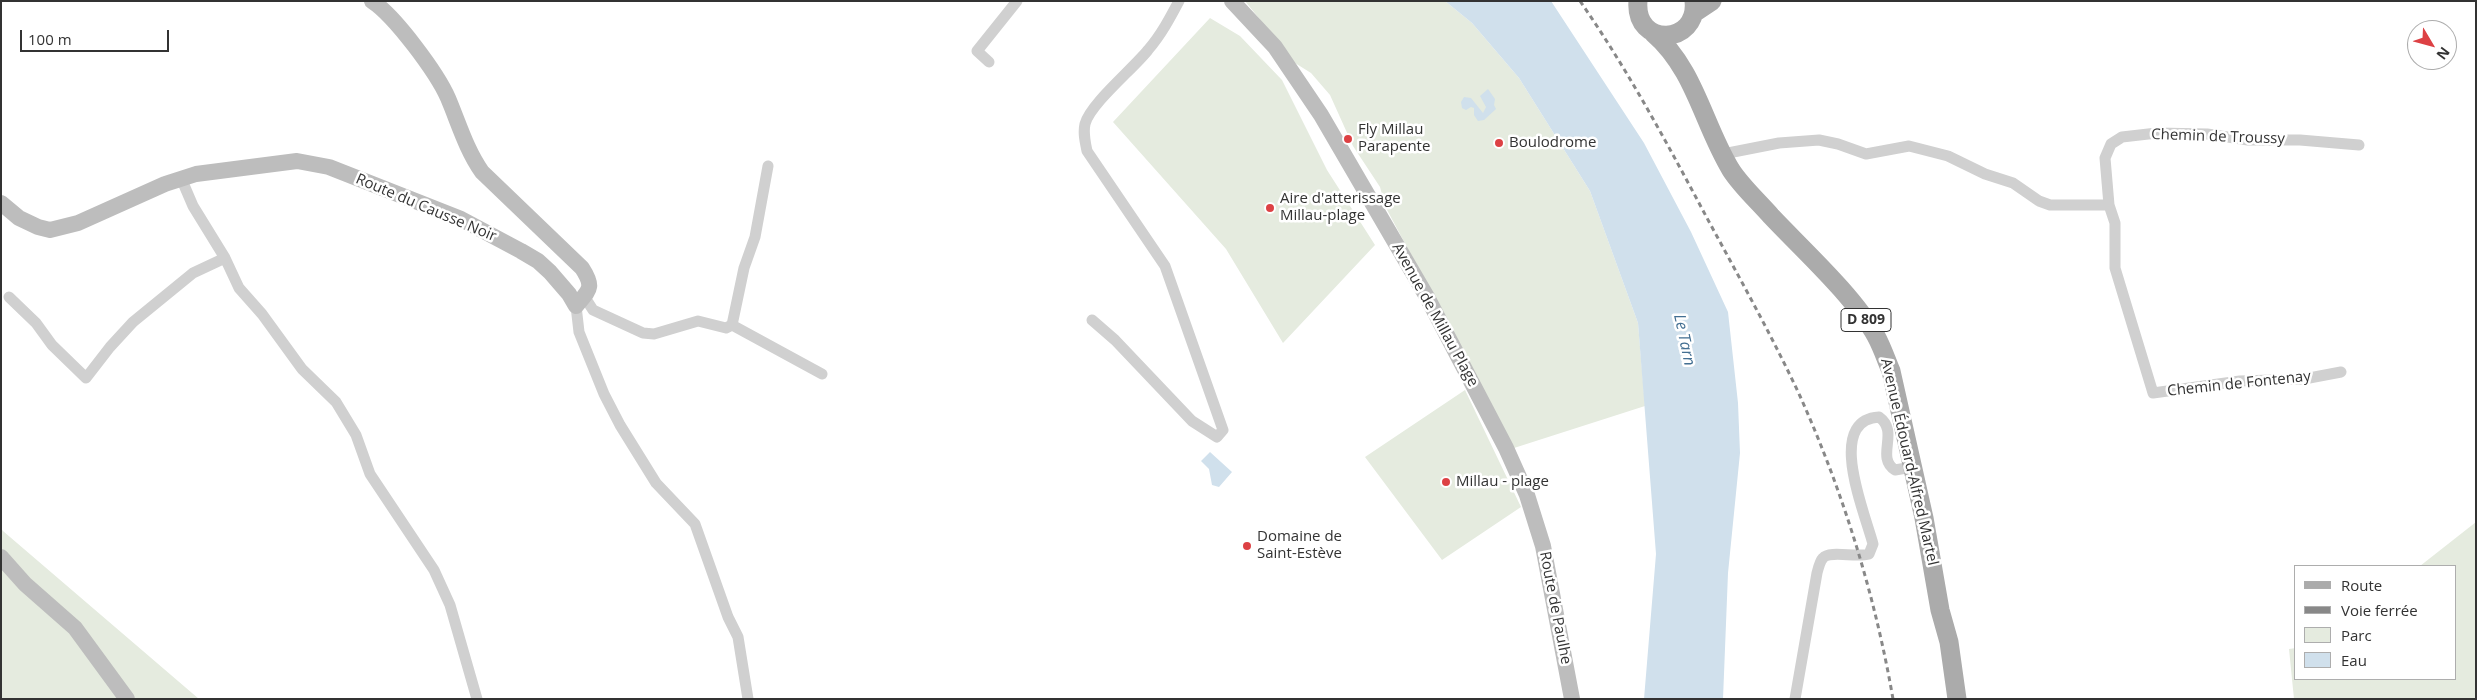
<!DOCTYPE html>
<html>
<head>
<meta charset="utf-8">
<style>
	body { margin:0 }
	#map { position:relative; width:2477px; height:700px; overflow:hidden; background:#fff; font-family:"Open Sans",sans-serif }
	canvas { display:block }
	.frame { position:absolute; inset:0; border:2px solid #333; pointer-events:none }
	.legend { position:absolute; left:2294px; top:565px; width:162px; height:115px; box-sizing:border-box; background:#fff; border:1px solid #adadad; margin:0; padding:6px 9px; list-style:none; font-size:15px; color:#333 }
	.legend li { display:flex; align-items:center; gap:10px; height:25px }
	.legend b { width:25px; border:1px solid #adadad }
	.north { position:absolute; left:2407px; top:20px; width:50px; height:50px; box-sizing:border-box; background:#fff; border:1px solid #adadad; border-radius:50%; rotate:127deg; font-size:14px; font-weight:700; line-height:20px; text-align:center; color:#333 }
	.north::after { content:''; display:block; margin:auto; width:18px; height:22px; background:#dd4144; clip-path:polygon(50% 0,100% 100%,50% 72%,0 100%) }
	.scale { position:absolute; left:20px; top:30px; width:149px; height:22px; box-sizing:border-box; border:2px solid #333; border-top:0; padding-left:6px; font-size:15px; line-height:18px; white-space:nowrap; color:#333; -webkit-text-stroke:4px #fff; paint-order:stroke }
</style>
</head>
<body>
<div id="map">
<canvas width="2477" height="700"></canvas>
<div class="frame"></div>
<ul class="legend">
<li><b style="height:6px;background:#ababab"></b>Route</li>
<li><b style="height:6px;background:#888"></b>Voie ferrée</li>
<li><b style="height:14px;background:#e5ebdf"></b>Parc</li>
<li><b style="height:14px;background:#d0e0ec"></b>Eau</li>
</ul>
<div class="north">N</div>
<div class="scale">100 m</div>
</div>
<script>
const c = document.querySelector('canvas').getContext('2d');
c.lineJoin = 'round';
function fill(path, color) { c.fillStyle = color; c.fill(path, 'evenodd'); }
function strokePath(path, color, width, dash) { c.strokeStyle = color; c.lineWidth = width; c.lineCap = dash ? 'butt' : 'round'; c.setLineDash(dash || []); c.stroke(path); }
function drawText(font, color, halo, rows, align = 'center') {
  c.font = font + ' "Open Sans",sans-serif'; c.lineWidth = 5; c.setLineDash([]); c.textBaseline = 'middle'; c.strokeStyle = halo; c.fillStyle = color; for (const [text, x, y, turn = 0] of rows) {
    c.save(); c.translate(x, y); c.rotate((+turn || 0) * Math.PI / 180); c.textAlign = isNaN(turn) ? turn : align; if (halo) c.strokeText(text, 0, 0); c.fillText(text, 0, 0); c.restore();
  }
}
const green = new Path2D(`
	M1245,1H1445L1472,23L1519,78L1590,191L1638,323L1645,406L1514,448L1385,206L1380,187L1353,146L1330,95L1311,73L1295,63Z
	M1210,18L1240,36L1282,80L1327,170L1375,245L1283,343L1226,249L1113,122Z
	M1465,390L1521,507L1442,560L1365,457Z
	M2476,522V699H2294L2289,649L2296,648V679H2456V566H2420Z
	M1,528L3,531L199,699H1Z`);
const water = new Path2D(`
	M1445,1H1551L1644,143L1691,232L1728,312L1738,403L1740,453L1728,573L1723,699H1644L1656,554L1638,323L1590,191L1519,78L1472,23Z
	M1488,89L1495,99L1494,105L1496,109L1484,120L1478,121L1474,115V108L1471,107L1466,110L1462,108L1461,102L1464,97L1471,98L1483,113L1486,107L1480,96Z
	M1210,452L1232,472L1219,487L1212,485L1209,469L1201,461Z`);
const street = new Path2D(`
	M989,62L977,51L1017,1
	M1723,154L1779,143L1819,140L1838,144L1866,154L1909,146L1948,156L1985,174L2013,183L2039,201L2050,205H2109
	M181,178L193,206L225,258L239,288L262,314L302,369L336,402L356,435L370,474L434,570L450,605L477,699
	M584,296L593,310L643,333L654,334L698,321L726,328L732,325L744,268L755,237L768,166
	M9,297L36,323L52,345L86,378L110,347L133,322L193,273L225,258
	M576,306L579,332L604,394L620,425L656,483L695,524L728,617L738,637L748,699
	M1092,320L1115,340L1192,421L1217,437L1223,430L1165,266L1087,151C1085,141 1083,133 1085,124C1090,104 1134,68 1148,50C1161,35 1170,18 1179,1
	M732,325L822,374
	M2341,372L2304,379L2240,381L2153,393L2115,268V223L2109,205L2105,158L2111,144L2122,137L2157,133L2207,134L2248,140H2300L2359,145
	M1795,699L1817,573C1818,569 1820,561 1823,558C1830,550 1856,558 1869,554L1873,544C1865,513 1825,420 1879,417C1900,432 1875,457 1895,470L1912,467`);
const secondary = new Path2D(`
	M1232,1L1275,47L1321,115L1427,297L1506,448L1527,495L1543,546L1572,699
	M1,203L19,218L38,227L50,230L78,223L165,184L196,174L297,161L329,167L461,219L521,251L538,261L550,272L569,294L576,306C589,290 595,288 582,268L482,172C466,149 459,124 448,98C437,73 395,16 372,1
	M1,557L25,584L75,628L127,699`);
const primary = new Path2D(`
	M1638,1C1634,48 1699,45 1694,1
	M1694,13L1712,1
	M1653,33C1695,69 1703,124 1731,170C1742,187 1758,201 1771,216C1803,250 1854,296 1876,336C1882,347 1886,359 1891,371L1924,518L1940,610L1949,642L1957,699`);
const rail = new Path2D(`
	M1580,1C1628,70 1668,145 1707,218C1739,277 1772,336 1800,396C1843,492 1875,595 1893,699`);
const markers = [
	[1348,139,5,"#dd4144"],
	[1499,143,5,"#dd4144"],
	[1270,208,5,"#dd4144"],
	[1446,482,5,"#dd4144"],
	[1247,546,5,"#dd4144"]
];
const shields = [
	[1866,320,50]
];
const shieldNames = [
	["D 809",1866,320]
];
const poiNames = [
	["Fly Millau",1358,130],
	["Parapente",1358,147],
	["Boulodrome",1509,143],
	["Aire d'atterissage",1280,199],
	["Millau-plage",1280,216],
	["Millau - plage",1456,482],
	["Domaine de",1257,537],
	["Saint-Estève",1257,554]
];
const streetNames = [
	["Chemin de Troussy",2218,137,2],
	["Route du Causse Noir",426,208,23],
	["Avenue de Millau Plage",1435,315,61],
	["Chemin de Fontenay",2239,384,-6],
	["Avenue Édouard-Alfred Martel",1909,462,77],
	["Route de Paulhe",1555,608,79]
];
const waterNames = [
	["Le Tarn",1684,340,78]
];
fill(green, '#e5ebdf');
fill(water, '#d0e0ec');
strokePath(street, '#d0d0d0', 11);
strokePath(secondary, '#bdbdbd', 16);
strokePath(primary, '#ababab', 19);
strokePath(rail, '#888', 3, [5, 4]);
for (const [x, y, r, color] of markers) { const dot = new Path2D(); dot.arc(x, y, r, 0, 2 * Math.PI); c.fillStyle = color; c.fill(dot); strokePath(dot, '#fff', 2); }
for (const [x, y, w] of shields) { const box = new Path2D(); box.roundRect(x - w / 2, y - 11.5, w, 23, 4); c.fillStyle = '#fff'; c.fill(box); strokePath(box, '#333', 1); }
drawText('bold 14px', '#333', null, shieldNames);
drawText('15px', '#333', '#fff', poiNames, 'left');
drawText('15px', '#333', '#fff', streetNames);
drawText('italic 16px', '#436f92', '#fff', waterNames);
</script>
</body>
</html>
